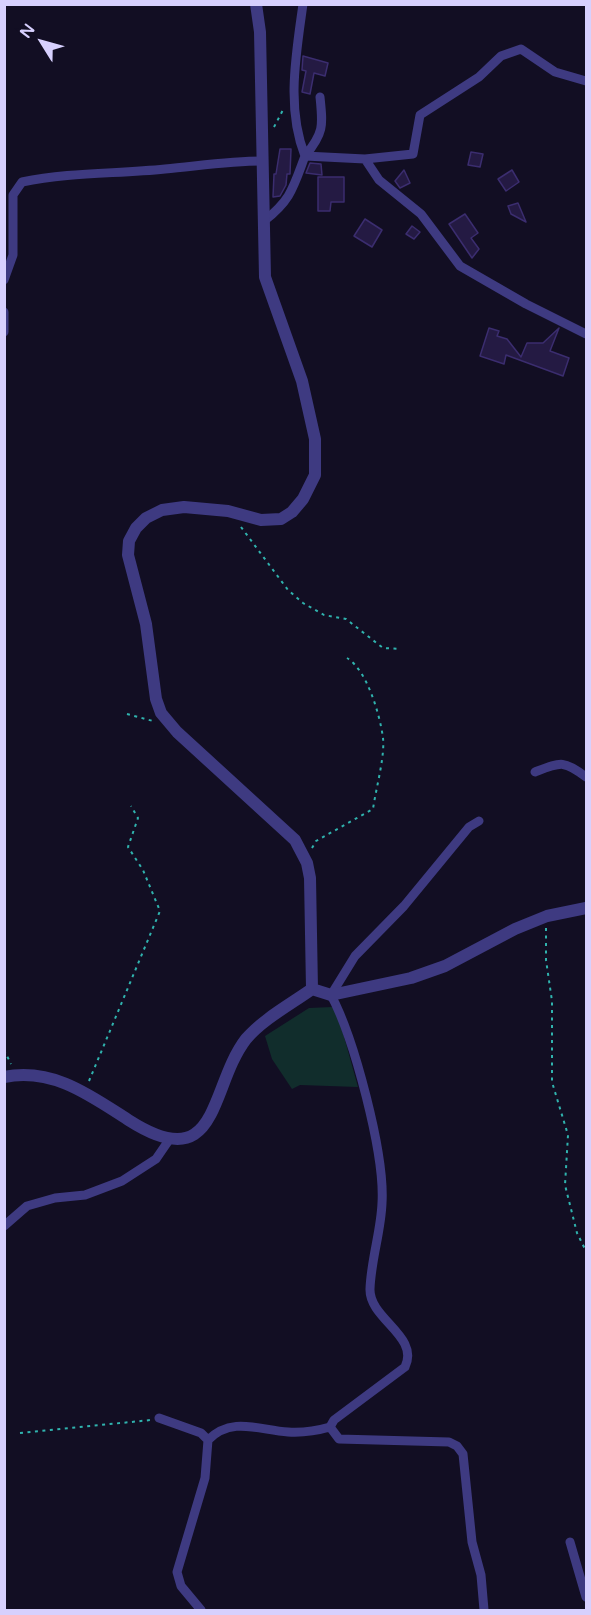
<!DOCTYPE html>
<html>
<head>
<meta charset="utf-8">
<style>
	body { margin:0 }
	#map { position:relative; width:591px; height:1615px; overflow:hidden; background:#120e23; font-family:"Varela Round",sans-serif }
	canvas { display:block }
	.frame { position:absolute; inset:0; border:6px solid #d7d0fe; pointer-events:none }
	.north { position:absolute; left:12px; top:12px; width:60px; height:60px; -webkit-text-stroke:4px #120e23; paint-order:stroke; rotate:307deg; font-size:16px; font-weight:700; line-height:24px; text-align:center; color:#d7d0fe }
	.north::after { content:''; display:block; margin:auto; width:21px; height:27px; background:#d7d0fe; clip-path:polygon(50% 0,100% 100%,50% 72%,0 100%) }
</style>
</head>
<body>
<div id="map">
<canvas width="591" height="1615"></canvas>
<div class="frame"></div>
<div class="north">N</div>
</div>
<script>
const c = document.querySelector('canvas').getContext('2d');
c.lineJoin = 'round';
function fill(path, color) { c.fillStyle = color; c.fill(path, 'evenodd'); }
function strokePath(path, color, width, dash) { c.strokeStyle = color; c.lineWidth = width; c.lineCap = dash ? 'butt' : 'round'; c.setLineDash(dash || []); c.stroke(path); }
const green = new Path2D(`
	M332,1007L338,1015L358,1087L300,1085L292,1089L272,1059L265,1036L309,1008Z`);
const building = new Path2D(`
	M303,56L328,63L325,76L314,73L310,94L302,92L306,71L302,70Z
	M280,149H291L290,174H287L286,185L280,196L273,197L274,174H276Z
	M471,152L483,154L480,167L468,165Z
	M310,163L321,164L322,175L306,173Z
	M404,170L410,183L400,188L395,181Z
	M512,170L519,182L506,191L498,179Z
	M318,177H344V202H331L330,211H318Z
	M518,203L526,222L511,214L508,206Z
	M465,214L478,233L471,238L479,249L472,258L449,224Z
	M365,219L382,230L372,247L354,236Z
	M412,226L420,232L414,239L406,234Z
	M489,328L499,331L497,336L507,339L521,357L527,343H543L559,328L550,351L569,358L563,376L506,355L504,364L480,356Z`);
const path = new Path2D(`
	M274,127L284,108
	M241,527L288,590L303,603L324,615L346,619L383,648L400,649
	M127,714L153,721
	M312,848L316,841L373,809C376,788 385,757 383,738C380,715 367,670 347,658
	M546,928V960L552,1001V1082L568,1135L565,1185L577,1233L586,1251
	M4,1050L11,1064
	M89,1081L160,911L143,870L128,847L138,818L131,806
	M20,1433L151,1420`);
const minor = new Path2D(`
	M320,97C323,126 324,133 305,156L365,159L413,154L420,115L479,77L501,56L521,49L555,72L586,81
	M365,159L379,180L421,214L460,266L526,304L586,334
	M264,221C291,200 293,188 305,156C286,108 296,55 303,4
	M4,280L13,255V195L22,182C70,172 117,174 165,169C198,166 229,161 262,161
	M4,312V332
	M535,772C561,762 564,760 586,777
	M479,821L469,827L404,906L355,956L331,995C354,1038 385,1154 382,1203C381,1231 371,1260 370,1289C369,1319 420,1336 405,1367L334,1420L330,1427L339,1439L449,1442L457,1446L463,1454L472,1542L481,1575L484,1610
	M4,1226L27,1206L55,1198L85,1195L122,1181L156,1159L169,1140
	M159,1418L201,1433L208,1440L205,1478L177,1572L181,1586L201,1610
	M208,1440C232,1416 259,1430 288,1432C303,1433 316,1431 330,1427
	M570,1542L586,1597`);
const tertiary = new Path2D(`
	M256,4L260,32L265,277L302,381L315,439V475L303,499L292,512L281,519L261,520L228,511L184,507L162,510L146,518L136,528L129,541L128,555L146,624L156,699L161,713L177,732L295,840L307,863L310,878L312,989L331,995L411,978L445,966L515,929L547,916L586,908
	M4,1077C53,1067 91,1096 130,1121C220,1178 209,1087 246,1039C263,1019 291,1004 312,989`);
fill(green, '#112d2c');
fill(building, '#241a43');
strokePath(building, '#3b2d6f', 1.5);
strokePath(path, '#30b3ae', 2, [3, 4.5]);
strokePath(minor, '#3e3a81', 9);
strokePath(tertiary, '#3e3a81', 12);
</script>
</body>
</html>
